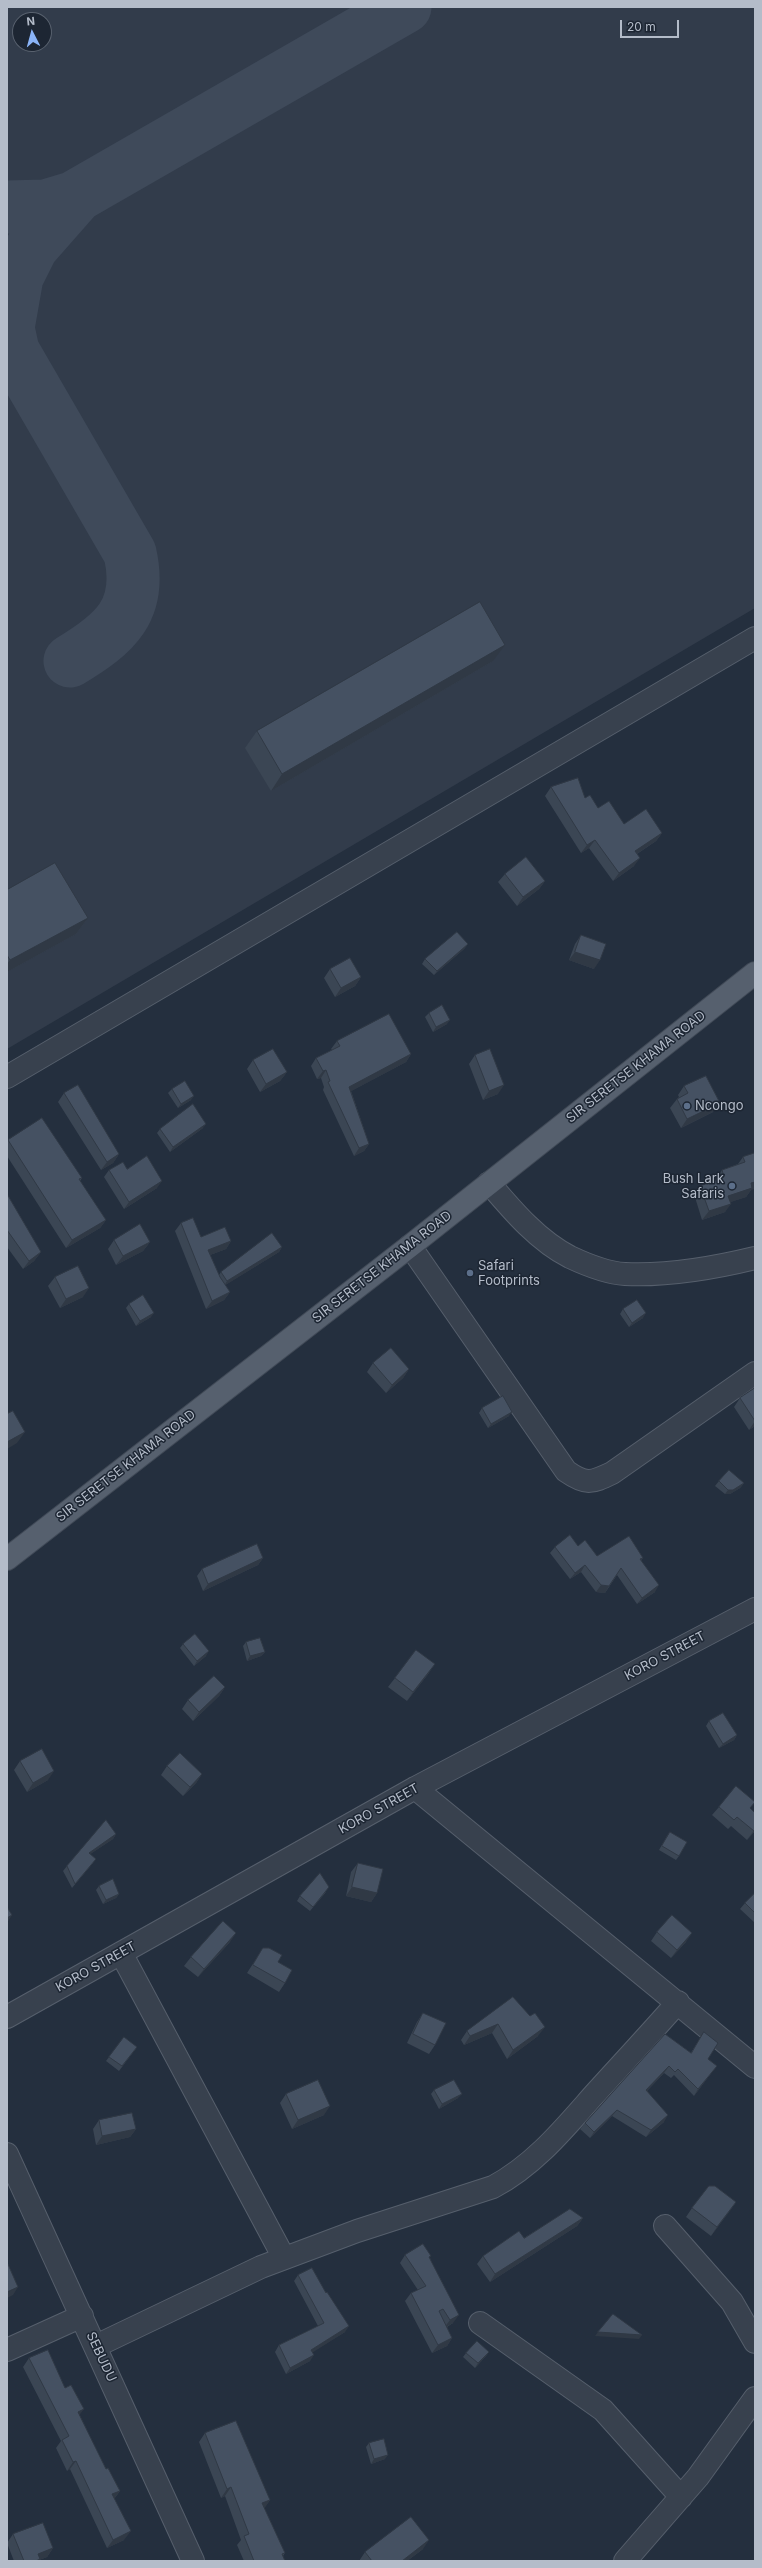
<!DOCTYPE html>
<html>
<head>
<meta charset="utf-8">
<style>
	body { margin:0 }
	#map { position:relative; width:762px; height:2568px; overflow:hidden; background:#242f3e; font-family:Inter,sans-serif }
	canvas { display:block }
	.frame { position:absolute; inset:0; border:8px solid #b4bcc9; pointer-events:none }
	.north { position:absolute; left:12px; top:12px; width:40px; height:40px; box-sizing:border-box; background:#1d2633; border:1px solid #59626f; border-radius:50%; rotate:354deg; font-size:11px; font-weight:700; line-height:16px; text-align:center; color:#b4bcc9 }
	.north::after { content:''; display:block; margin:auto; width:14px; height:18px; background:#8ab4f8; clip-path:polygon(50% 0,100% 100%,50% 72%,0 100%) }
	.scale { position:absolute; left:620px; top:20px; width:59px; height:18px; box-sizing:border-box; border:2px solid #b4bcc9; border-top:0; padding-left:5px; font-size:12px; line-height:14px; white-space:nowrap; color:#b4bcc9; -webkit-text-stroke:3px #1d2633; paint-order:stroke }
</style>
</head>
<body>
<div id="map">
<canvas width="762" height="2568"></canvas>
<div class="frame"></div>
<div class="north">N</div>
<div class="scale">20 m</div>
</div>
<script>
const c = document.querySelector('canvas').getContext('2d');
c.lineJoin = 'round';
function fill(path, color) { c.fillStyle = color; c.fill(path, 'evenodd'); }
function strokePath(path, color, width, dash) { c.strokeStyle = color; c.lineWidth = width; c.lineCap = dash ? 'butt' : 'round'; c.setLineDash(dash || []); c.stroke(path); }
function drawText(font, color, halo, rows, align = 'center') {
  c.font = font + ' Inter,sans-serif'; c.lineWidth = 3; c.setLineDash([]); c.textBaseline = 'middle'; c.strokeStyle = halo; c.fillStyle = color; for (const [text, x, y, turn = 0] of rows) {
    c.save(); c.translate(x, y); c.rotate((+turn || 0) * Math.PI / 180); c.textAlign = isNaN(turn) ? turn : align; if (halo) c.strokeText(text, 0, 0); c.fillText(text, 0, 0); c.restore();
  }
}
const airport = new Path2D(`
	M7,7H755V608L7,1049ZM20,20H44V44H20Z`);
const taxiway = new Path2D(`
	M7,207L46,206L76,197L32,247L17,277L8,328L13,351L130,553C143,610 115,634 70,661
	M45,214L405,7`);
const minor = new Path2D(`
	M7,1077L755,638
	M489,1183C512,1210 538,1241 570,1257C587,1265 607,1273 625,1274C668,1276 714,1268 755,1258
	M410,1246L566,1471C586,1485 591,1483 612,1473L755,1373
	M415,1788L755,2067
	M121,1953L284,2258
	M7,2017L415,1788L755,1609
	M7,2154L193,2561
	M665,2226L732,2302L755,2342
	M480,2323L603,2410L681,2497
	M96,2346L261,2267L357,2231L493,2187C533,2166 563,2130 592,2097C621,2065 650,2034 678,2002
	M7,2350L82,2316
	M625,2561L698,2477L755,2398`);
const major = new Path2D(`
	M7,1559L410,1246L755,973`);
const wall = new Path2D(`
	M493,661L271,791L245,748L257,731Z
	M551,787L585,798L598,808L624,824L662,833L656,841L637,854L634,866L613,881L589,848L581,853L545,796Z
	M505,874L545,881L539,889L517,906L498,882Z
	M7,890L88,918L76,934L7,972Z
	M581,935L594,969L569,960L575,944Z
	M468,944L464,949L434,975L422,964L425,959Z
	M330,969L361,977L355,986L335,997L324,978Z
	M429,1013L447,1024L433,1032L425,1017Z
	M337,1041L411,1054L406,1062L351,1091L369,1144L364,1151L354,1156L323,1090L324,1087L321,1078L317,1079L311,1066L316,1058L332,1050L331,1049Z
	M475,1055L498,1094L483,1100L469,1064Z
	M253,1060L287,1072L280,1081L260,1092L247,1069Z
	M684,1086L713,1112L681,1128L670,1108L677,1099L679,1097L678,1095Z
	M172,1089L191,1100L178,1108L168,1093Z
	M64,1093L119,1154L113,1163L101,1170L58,1102Z
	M203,1128L170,1152L157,1133L160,1129Z
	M8,1140L82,1178L80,1181L106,1220L100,1228L66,1248L7,1156V1141Z
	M755,1153L751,1190L746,1197L730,1202L725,1212L702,1220L694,1194L700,1186L716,1180V1179L722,1170L738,1164L743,1157Z
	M109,1170L157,1188L124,1209L104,1177Z
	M7,1194L41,1252L34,1261L23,1269L7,1247Z
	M181,1223L201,1237L231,1241L226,1249L210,1255L219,1275L221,1272L282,1247L279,1252L225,1285L230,1292L224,1300L206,1309L175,1231Z
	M114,1240L150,1242L143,1251L116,1265L108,1249Z
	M55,1277L83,1297L60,1308L48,1286Z
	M129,1304L151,1317L136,1326L126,1308Z
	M623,1309L643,1318L629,1327L620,1314Z
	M373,1363L409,1369L403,1378L386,1393L367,1372Z
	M755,1388V1426L749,1430L734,1407L740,1398Z
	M482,1408L509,1416L488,1428L479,1413Z
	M719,1481L744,1483L740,1488L730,1494H725L715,1486Z
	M578,1546L597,1556L643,1558L641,1560L655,1592L637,1604L617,1575L605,1593L596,1592L581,1572L570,1579L550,1553L555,1547Z
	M263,1558L258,1565L203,1591L197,1576L202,1569Z
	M246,1642L265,1652L261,1656L247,1661L243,1646Z
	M183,1644L206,1656L194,1666L180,1648Z
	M429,1673L407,1701L388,1687L395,1678Z
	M225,1687L219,1696L193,1721L182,1709L188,1700Z
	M709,1721L737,1735L734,1740L719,1748L706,1726Z
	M20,1761L48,1780L27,1792L14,1770Z
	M167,1766L202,1774L196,1783L183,1796L161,1775Z
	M719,1807L750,1809L755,1813V1831L747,1840L731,1826L728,1829L712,1815Z
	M116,1834L113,1839L90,1854L93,1863L72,1888L63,1871L67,1866Z
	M667,1836L679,1856L676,1860L659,1850Z
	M358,1863L377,1893L371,1902L346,1896L351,1872Z
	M99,1886L119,1894L116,1898L103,1904L96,1890Z
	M326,1892L310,1911L297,1901L300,1896Z
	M755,1893V1923L740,1909L745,1903Z
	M657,1932L686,1942L671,1958L651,1941Z
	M230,1942L198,1977L184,1966L191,1957Z
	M263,1948L278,1962L285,1983L279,1992L247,1973Z
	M513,1997L538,2036L507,2059L492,2033L464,2045L461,2040L467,2031Z
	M423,2013L435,2045L429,2054L407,2043L417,2022Z
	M704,2032L708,2059L712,2072L694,2096L674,2075L671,2078L664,2073L647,2091L664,2122L646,2137L612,2116L590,2138L580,2129L585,2123L665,2034L691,2053Z
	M137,2047L119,2071L106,2061L109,2057Z
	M434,2090L458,2098L439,2109L431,2094Z
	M286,2094L324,2115L292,2129L280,2103Z
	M99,2120L136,2129L130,2137L96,2145L93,2129Z
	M736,2202L711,2236L686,2217L692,2208Z
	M583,2218L577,2226L490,2282L477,2264L483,2256L524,2238Z
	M405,2255L430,2258L453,2323L447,2327L452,2338L447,2346L432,2353L405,2301L411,2293L418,2290L400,2263Z
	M298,2275L345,2332L312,2352L310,2361L286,2374L275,2352L279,2345L318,2326L294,2281Z
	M489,2352L486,2356L475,2368L463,2357L466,2353Z
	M29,2358L65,2388L106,2469L120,2491L114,2499L124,2540L107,2548L70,2469L67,2471L56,2448L61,2441L23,2367Z
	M205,2433L270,2500L264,2508L285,2553L283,2556L285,2561H244L237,2545L241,2540L225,2496L221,2498L199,2442Z
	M369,2443L385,2459L371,2464L366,2447Z
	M13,2534L53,2548L47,2557L39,2560V2561H14L7,2543Z
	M423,2549L407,2561H359L365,2552Z`);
const shadedWall = new Path2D(`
	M505,645L493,661L271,791L282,774Z
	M662,833L656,841L629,859L635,851Z
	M595,840L589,848L581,853L587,845Z
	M640,858L634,866L613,881L619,873Z
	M545,881L539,889L517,906L523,897Z
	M88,918L76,934L7,972V964L10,960Z
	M468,944L464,949L434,975L437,971Z
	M575,952L600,960L594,969L569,960Z
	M361,977L355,986L335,997L341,988Z
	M450,1020L447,1024L433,1032L436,1027Z
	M411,1054L406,1062L344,1095L349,1087Z
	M326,1070L321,1078L317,1079L323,1071Z
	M287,1072L280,1081L260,1092L266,1084Z
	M504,1085L498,1094L483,1100L489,1091Z
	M194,1096L191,1100L178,1108L181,1104Z
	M720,1103L713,1112L681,1128L687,1119Z
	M206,1124L203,1128L170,1152L173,1147Z
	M369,1144L364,1151L354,1156L359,1148Z
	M119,1154L113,1163L101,1170L107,1162Z
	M162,1181L157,1188L124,1209L129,1202Z
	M755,1182V1189L751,1190L746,1197L722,1205L728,1196L751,1183Z
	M731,1204L725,1212L702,1220L709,1211Z
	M106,1220L100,1228L66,1248L72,1240Z
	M231,1241L226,1249L202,1258L208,1250Z
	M150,1242L143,1251L116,1265L123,1256Z
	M282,1247L279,1252L224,1286L227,1281Z
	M41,1252L34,1261L23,1269L29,1261Z
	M89,1288L83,1297L60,1308L66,1299Z
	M230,1292L224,1300L206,1309L212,1301Z
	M154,1313L151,1317L136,1326L140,1321Z
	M646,1313L643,1318L629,1327L632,1323Z
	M409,1369L403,1378L386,1393L392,1385Z
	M512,1412L509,1416L488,1428L491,1424Z
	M755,1421V1426L749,1430Z
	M25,1432L17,1443L7,1449V1442Z
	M744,1483L740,1488L730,1494H725L728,1490Z
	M263,1558L258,1565L203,1591L208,1584Z
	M585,1565L581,1572L570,1579L575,1573Z
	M601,1585L609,1586L605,1593L596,1592Z
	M659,1585L655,1592L637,1604L642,1598Z
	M209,1651L206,1656L194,1666L197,1661Z
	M265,1652L261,1656L247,1661L250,1656Z
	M435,1664L429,1673L407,1701L413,1692Z
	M225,1687L219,1696L193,1721L199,1712Z
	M737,1735L734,1740L719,1748L723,1744Z
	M54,1771L48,1780L27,1792L33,1783Z
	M202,1774L196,1783L183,1796L190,1787Z
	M755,1829V1831L747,1840Z
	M116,1834L113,1839L86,1857L89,1853Z
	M352,1887L377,1893L371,1902L346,1896Z
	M119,1894L116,1898L103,1904L106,1900Z
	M12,1915L7,1923V1918Z
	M236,1933L230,1942L198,1977L204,1969Z
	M692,1933L686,1942L671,1958L677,1950Z
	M498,2024L492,2033L464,2045L470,2036Z
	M545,2027L538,2036L507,2059L513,2050Z
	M669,2066L664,2073L641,2097L646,2090Z
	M717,2066L712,2072L694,2096L698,2089Z
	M462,2094L458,2098L439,2109L442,2104Z
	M330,2106L324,2115L292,2129L298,2120Z
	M617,2110L612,2116L590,2138L594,2132Z
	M668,2115L664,2122L646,2137L651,2130Z
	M136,2129L130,2137L96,2145L102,2136Z
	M736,2202L730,2211L711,2236L717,2227Z
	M583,2218L577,2226L490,2282L495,2274Z
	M18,2287L13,2295L7,2298V2292Z
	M459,2315L453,2323L444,2328L450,2320Z
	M349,2326L345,2332L307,2356L311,2350Z
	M598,2332L642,2335L639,2339L595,2336Z
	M452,2338L447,2346L432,2353L438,2345Z
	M489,2352L486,2356L475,2368L478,2363Z
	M314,2355L310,2361L286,2374L290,2368Z
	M84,2409L77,2418L78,2412Z
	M388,2455L385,2459L371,2464L374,2459Z
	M76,2461L70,2469L67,2471L73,2462Z
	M231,2487L225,2496L221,2498L227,2489Z
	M120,2491L113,2500L112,2494Z
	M270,2500L264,2509L262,2503Z
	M131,2531L124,2540L107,2548L113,2540Z
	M429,2540L423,2549L407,2561H402Z
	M53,2548L47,2557L39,2560V2561H33L38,2554Z`);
const building = new Path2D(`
	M480,602L505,645L282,774L257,731Z
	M578,778L585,798L590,795L598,808L609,801L624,824L646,809L662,833L635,851L640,858L619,873L595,840L587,845L551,787Z
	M526,857L545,881L523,897L505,874Z
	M55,863L88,918L10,960L7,955V890Z
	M457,932L468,944L437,971L425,959Z
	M581,935L606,944L600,960L575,952Z
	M350,958L361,977L341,988L330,969Z
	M442,1005L450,1020L436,1027L429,1013Z
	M389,1014L411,1054L349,1087L369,1144L359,1148L328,1082L330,1081L326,1070L323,1071L316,1058L340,1046L337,1041Z
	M273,1049L287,1072L266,1084L253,1060Z
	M490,1049L504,1085L489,1091L475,1055Z
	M706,1076L720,1103L687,1119L677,1099L688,1093L684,1086Z
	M185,1081L194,1096L181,1104L172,1089Z
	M78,1085L119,1154L107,1162L64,1093Z
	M193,1104L206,1124L173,1147L160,1129Z
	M42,1118L82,1178L79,1179L106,1220L72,1240L8,1140Z
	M755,1153V1182L751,1183L752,1188L728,1196L731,1204L709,1211L700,1186L724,1177L722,1170L745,1162L743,1157Z
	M147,1156L162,1181L129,1202L109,1170L123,1162L127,1169Z
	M7,1194L41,1252L29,1261L7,1230Z
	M193,1218L201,1237L225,1227L231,1241L208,1250L220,1277L230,1292L212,1301L181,1223Z
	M140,1224L150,1242L123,1256L114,1240Z
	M272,1233L282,1247L227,1281L221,1272Z
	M78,1266L89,1288L66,1299L55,1277Z
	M143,1295L154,1313L140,1321L129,1304Z
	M637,1300L646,1313L632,1323L623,1309Z
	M391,1348L409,1369L392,1385L373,1363Z
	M755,1388V1421L740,1398Z
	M503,1396L512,1412L491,1424L482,1408Z
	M13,1411L25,1432L7,1442V1414Z
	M729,1470L744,1483L733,1490H728L719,1481Z
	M570,1535L578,1546L585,1540L597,1556L629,1536L643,1558L640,1559L659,1585L642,1598L621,1568L609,1586L601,1585L585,1565L575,1573L555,1547Z
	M257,1544L263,1558L208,1584L202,1569Z
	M195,1634L209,1651L197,1661L183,1644Z
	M260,1638L265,1652L250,1656L246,1642Z
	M416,1650L435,1664L413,1692L395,1678Z
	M214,1676L225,1687L199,1712L188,1700Z
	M723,1713L737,1735L723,1744L709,1721Z
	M42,1749L54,1771L33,1783L20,1761Z
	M180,1753L202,1774L190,1787L167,1766Z
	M736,1786L755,1802L750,1808L755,1813V1829L754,1831L737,1817L734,1820L719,1807Z
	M106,1820L116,1834L89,1853L96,1859L75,1884L67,1866Z
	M670,1832L687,1842L679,1856L662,1846Z
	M358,1863L383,1869L377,1893L352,1887Z
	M320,1873L329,1887L313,1907L300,1896Z
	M113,1879L119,1894L106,1900L99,1886Z
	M755,1893V1913L745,1903Z
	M7,1907L12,1915L7,1918Z
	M672,1915L692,1933L677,1950L657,1932Z
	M223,1921L236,1933L204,1969L191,1957Z
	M263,1948H269L282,1955L278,1962L292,1970L285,1983L253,1965Z
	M513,1997L530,2016L535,2013L545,2027L513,2050L498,2024L470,2036L467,2031Z
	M423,2013L446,2023L435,2045L413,2034Z
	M704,2032L718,2043L708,2059L717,2066L698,2089L678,2069L675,2072L669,2066L646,2090L668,2115L651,2130L617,2110L594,2132L585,2123L665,2034L691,2053Z
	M124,2037L137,2047L122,2066L109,2057Z
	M318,2080L330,2106L298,2120L286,2094Z
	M454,2080L462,2094L442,2104L434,2090Z
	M132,2113L136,2129L102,2136L99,2120Z
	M709,2186H715L736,2202L717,2227L692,2208Z
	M570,2209L583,2218L495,2274L483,2256L519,2231L524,2238Z
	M423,2244L431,2256L429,2257L459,2315L450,2320L443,2309L439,2311L452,2338L438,2345L411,2293L426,2286L405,2255Z
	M7,2262L18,2287L7,2292Z
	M312,2268L326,2293L327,2292L349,2326L311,2350L314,2355L290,2368L279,2345L324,2323L298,2275Z
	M613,2314L642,2335L598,2332Z
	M477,2341L489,2352L478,2363L466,2353Z
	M48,2350L65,2388L71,2385L84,2409L78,2412L106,2469L108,2468L120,2491L112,2494L131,2531L113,2540L76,2461L73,2462L62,2440L69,2436L29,2358Z
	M236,2421L270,2500L262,2503L285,2553L282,2554L285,2561H254L244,2536L249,2534L231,2487L227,2489L205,2433Z
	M384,2439L388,2455L374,2459L369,2443Z
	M411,2517L429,2540L402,2561H372L365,2552Z
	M43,2523L53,2548L38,2554L40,2559L36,2561H24L13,2534Z`);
const markers = [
	[687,1106,4,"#5c6f8a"],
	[732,1186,4,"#5c6f8a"],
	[470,1273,4,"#5c6f8a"]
];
const streetNames = [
	["SIR SERETSE KHAMA ROAD",636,1067,-38],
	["SIR SERETSE KHAMA ROAD",382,1267,-38],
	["SIR SERETSE KHAMA ROAD",126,1466,-38],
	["KORO STREET",665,1656,-28],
	["KORO STREET",379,1809,-29],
	["KORO STREET",96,1967,-29],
	["SEBUDU",101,2357,65]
];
const poiNames = [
	["Ncongo",695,1106],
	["Bush Lark",724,1179,"right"],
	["Safaris",724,1194,"right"],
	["Safari",478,1266],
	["Footprints",478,1281]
];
fill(airport, '#323c4b');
strokePath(taxiway, '#3f4a5a', 53);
strokePath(minor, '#565f6c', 24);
strokePath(major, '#414a57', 24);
strokePath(minor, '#38414e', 22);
strokePath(major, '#56606e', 22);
fill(wall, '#3b4654');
fill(shadedWall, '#303945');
fill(building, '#455162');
strokePath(building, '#303945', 1);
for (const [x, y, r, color] of markers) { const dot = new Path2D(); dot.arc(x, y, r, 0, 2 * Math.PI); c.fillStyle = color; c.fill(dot); strokePath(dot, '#1d2633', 1.5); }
drawText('13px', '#b4bcc9', '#1d2633', streetNames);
drawText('13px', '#b4bcc9', '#1d2633', poiNames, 'left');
</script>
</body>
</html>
